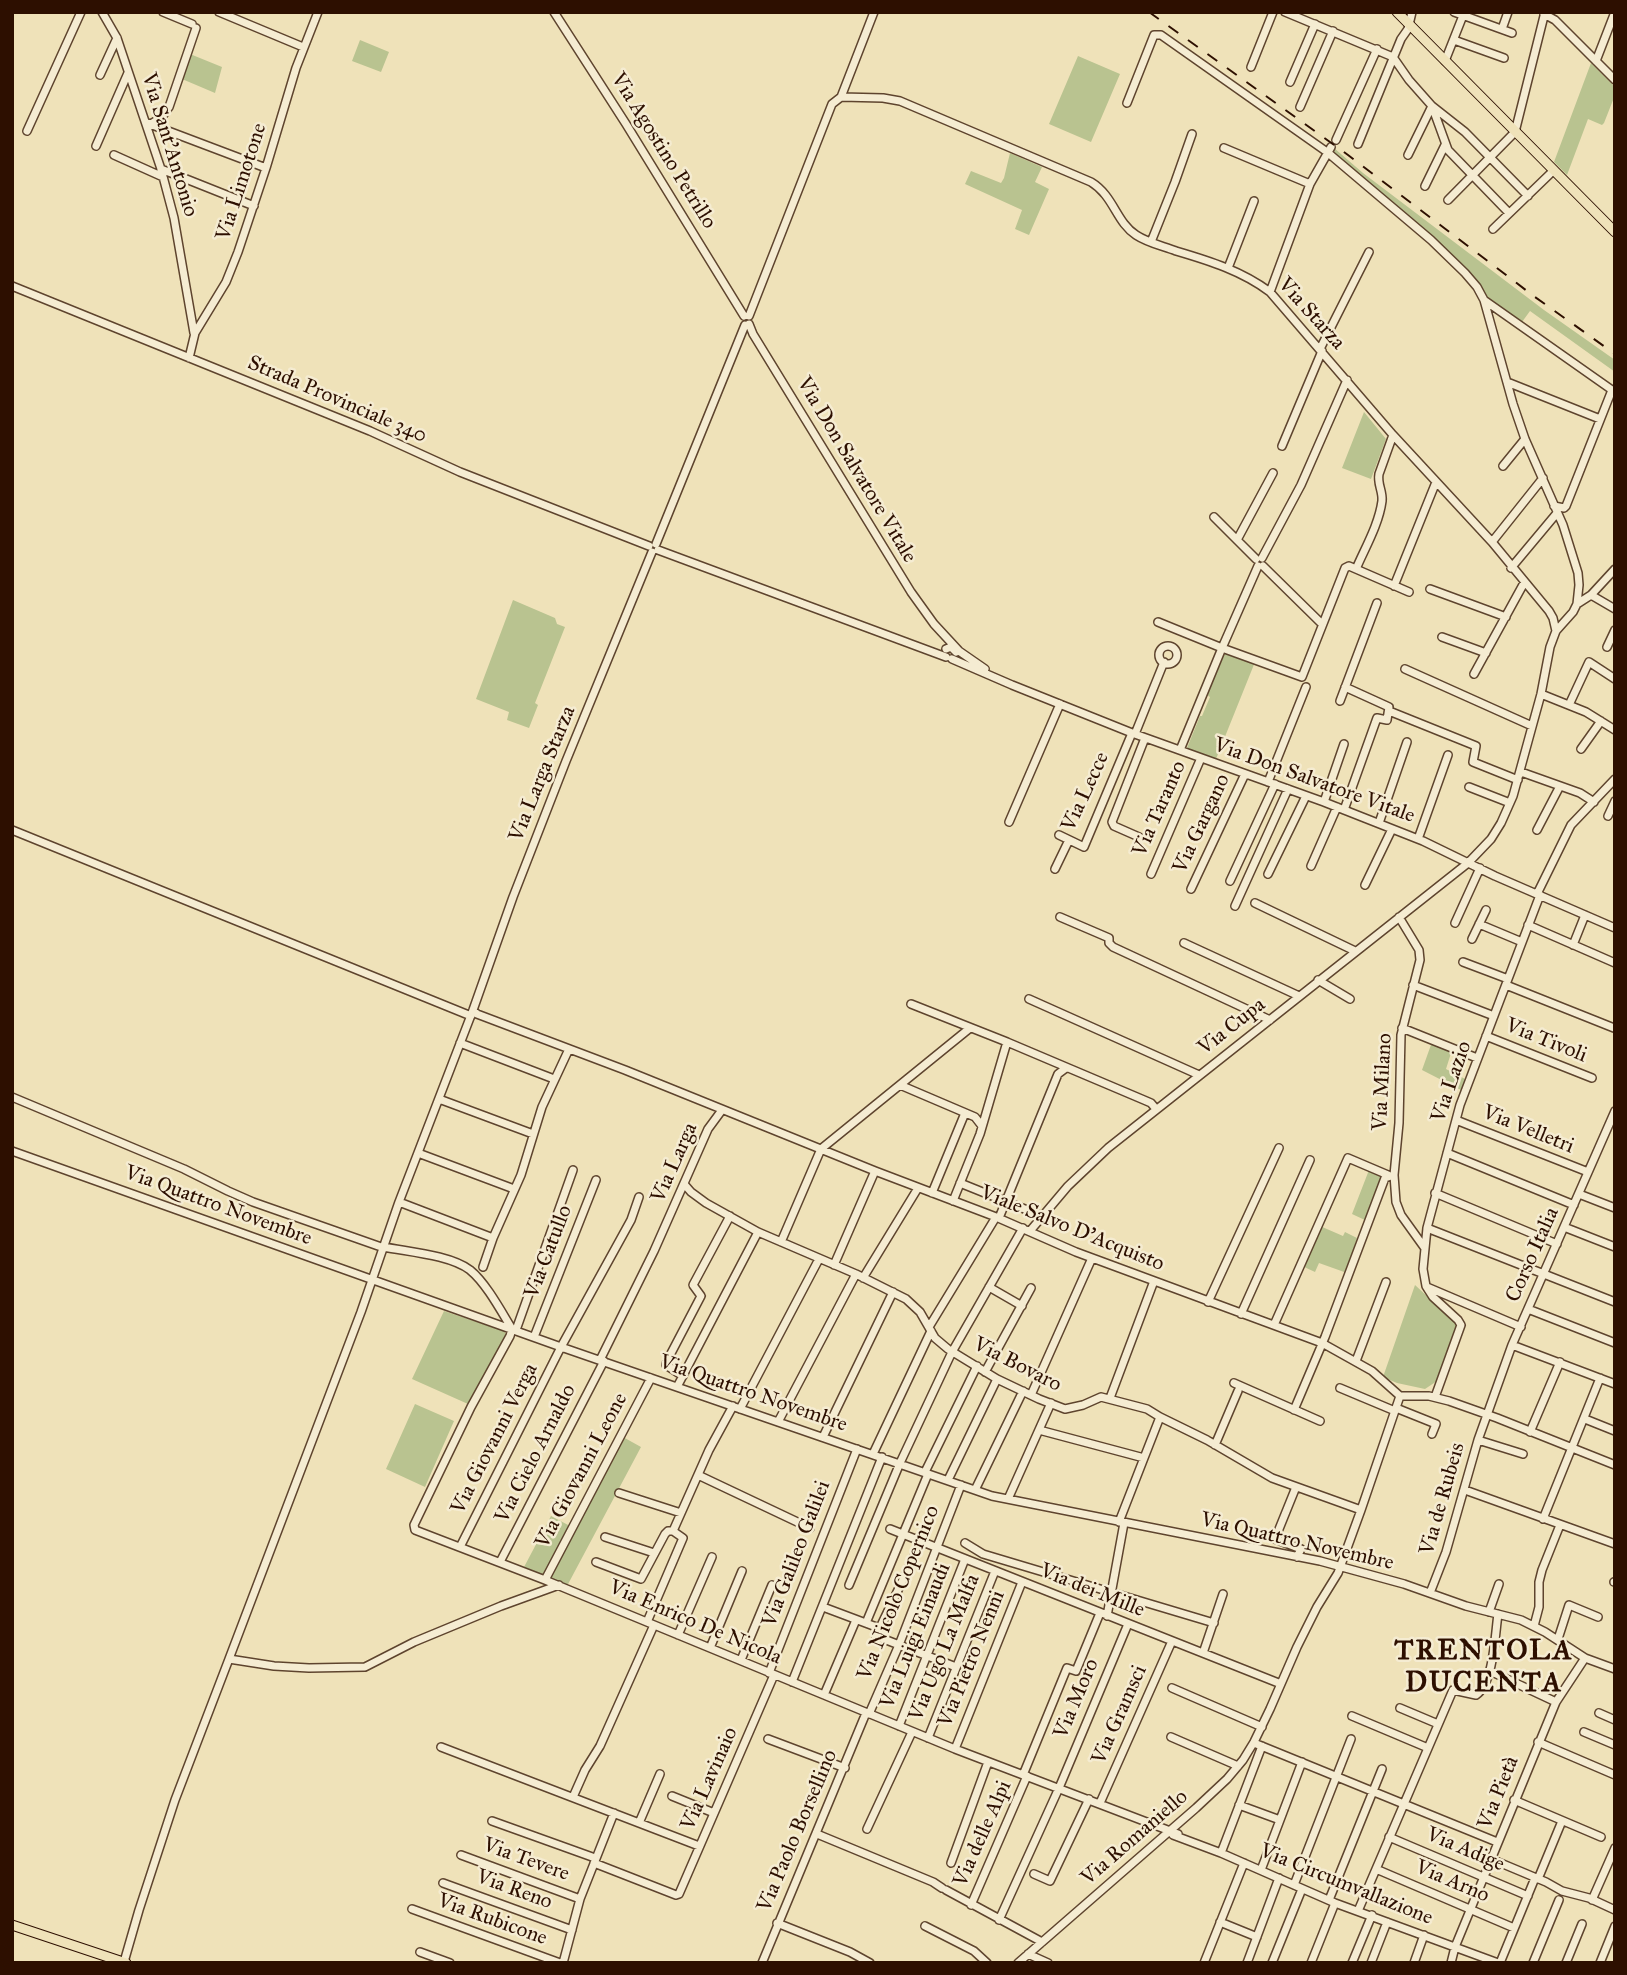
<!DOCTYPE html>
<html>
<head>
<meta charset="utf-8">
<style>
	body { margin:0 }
	#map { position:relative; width:1627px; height:1975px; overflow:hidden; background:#efe2b9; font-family:"IM FELL Great Primer",serif }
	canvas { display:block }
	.frame { position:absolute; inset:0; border:14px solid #2d0f00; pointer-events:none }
</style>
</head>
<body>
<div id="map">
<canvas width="1627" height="1975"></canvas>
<div class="frame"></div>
</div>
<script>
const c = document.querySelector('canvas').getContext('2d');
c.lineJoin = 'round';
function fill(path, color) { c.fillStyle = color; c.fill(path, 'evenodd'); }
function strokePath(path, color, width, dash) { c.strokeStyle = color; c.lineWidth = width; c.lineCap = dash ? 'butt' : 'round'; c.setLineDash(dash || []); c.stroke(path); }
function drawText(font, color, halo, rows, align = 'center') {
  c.font = font + ' "IM FELL Great Primer",serif'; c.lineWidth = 5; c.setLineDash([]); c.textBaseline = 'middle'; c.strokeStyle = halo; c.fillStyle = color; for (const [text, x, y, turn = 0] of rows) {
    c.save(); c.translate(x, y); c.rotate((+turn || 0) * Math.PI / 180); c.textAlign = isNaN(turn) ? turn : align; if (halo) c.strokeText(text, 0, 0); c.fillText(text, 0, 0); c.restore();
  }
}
const green = new Path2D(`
	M360,40L389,52L381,72L352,61Z
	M190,54L222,67L215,93L182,79Z
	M1078,56L1120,74L1091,142L1049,124Z
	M1591,63L1615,87V95L1604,123L1602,125L1588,119L1567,175L1554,162Z
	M1334,148L1363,173L1544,310L1615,360V372L1530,311L1522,322L1484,295L1480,288L1332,152Z
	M1010,153L1042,167L1035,182L1049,189L1029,235L1015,229L1022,210L965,184L971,171L1001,183L1004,178Z
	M1364,412L1386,439L1371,479L1342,468Z
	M513,600L555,618L557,624L565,627L535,703L538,705L529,728L507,720L509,712L476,699Z
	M1226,651L1255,662L1216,759L1187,748L1200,716H1202L1210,697L1207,695Z
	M1432,1042L1452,1050L1446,1069L1467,1080L1463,1091L1422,1070Z
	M1369,1170L1383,1176L1367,1221L1352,1214Z
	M1320,1226L1343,1236L1345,1232L1357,1238L1352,1254L1354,1255L1347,1273L1319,1263L1315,1272L1302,1266Z
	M1415,1285L1457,1324L1437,1381L1425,1389L1397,1383L1383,1377Z
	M444,1311L504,1331L506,1334L468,1404L412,1379Z
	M415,1404L454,1421L425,1487L386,1469Z
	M623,1437L641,1447L567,1586L549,1579Z
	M551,1516L570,1526L544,1577L523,1569Z`);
const minor = new Path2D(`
	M102,12L117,38L161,169L174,218L194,333
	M163,12L192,24
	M219,12L303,47
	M554,12L626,124L744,316
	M1285,12L1393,57L1409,80L1432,106L1448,150L1509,213
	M1454,12L1512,33
	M1544,14L1555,20L1615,80
	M1502,29L1508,12
	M1454,40L1504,58
	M1445,61L1464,13
	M1596,61L1615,12
	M1251,67L1273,12
	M100,75L117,38
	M1290,82L1315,24
	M841,97L883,98L900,101L1091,182C1114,196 1116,222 1136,235C1148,243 1163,246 1176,251C1210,261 1242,271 1270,292L1393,435L1492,542L1549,611L1553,618L1556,631
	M1300,107L1333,31
	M147,123L266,168
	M151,124L162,117L169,107L196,28
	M27,131L81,12
	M1336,140L1377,49
	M1358,144L1401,39L1408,29L1412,12
	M96,146L128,73
	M1224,148L1310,184
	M114,155L163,177
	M1408,155L1432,106L1465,132L1528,196
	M161,169L254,206
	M1425,186L1445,145
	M1448,200L1515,132L1545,12
	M1493,229L1553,171
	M1151,242L1175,182L1192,134
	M1228,268L1254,201
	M12,286L370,431L460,472L649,546
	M1270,292L1310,184L1331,147
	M1484,300L1612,390L1566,506L1564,508L1554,506
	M749,316L832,104L841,97L874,12
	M749,324L753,334L911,592L934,624L959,651L985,669
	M1320,349L1369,252
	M189,358L195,333L226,282L238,252L266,168L296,68L318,12
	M1507,382L1600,419
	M1282,446L1322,351
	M1503,466L1525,439
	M1214,517L1256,559
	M1237,540L1273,473
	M1492,542L1543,478
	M656,544L745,325
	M658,550L946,657
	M1262,558L1301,485L1347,380
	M1263,566L1322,624
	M1511,568L1557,513
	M1356,569C1365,548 1379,524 1382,501C1383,491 1377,484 1379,474L1393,435
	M1394,586L1436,482
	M1430,589L1506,617
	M1591,595L1615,609
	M1577,604L1591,595L1615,569
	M1158,622L1222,648L1258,566
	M1442,637L1486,653
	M1159 655a9 9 0 1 1 18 0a9 9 0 1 1-18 0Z
	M1607,647L1615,630
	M946,649L951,647L956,652
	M952,659L1012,685L1132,733L1324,802L1423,841L1495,876L1615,928
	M1405,669L1532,726
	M1474,674L1524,583
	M1541,694L1586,712L1615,730
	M1340,701L1377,603
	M1569,705L1589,662L1615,679
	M1389,711L1476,746L1473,762L1518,780
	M1135,734L1164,662
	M1581,749L1601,721
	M1180,750L1222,648L1302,677L1345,568L1349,566L1409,592
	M1521,772L1580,793L1594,802
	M1268,782L1306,687
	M1469,787L1510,803
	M1324,802L1344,744
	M1344,810L1377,718L1387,720L1389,707L1345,687
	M1608,816L1615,801
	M1009,822L1060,704
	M1379,823L1407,742
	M12,830L471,1016
	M1537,830L1560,786
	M1059,835L1084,847L1132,733
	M1139,837L1114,826L1112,822L1145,738
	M1418,839L1448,755
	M1311,866L1337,807
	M1055,869L1069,840
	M1151,874L1201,758
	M1268,874L1306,796
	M1230,881L1275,784
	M1365,885L1392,829
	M1191,889L1245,774
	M1537,894L1571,825L1615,779
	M1255,903L1355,951
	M1235,906L1288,789
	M1060,917L1109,938V943L1113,947L1270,1020
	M1399,917L1419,950L1420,960L1401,1035L1399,1123L1394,1175L1396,1202L1401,1215L1424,1247
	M1455,923L1480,868
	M1479,924L1522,942
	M1528,925L1615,963
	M1472,939L1486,910
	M1184,943L1299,996
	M1573,945L1585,915
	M1463,962L1508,979
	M1318,980L1350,999
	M1413,985L1494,1016
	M1506,985L1614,1028
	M1029,999L1199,1075
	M911,1004L1007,1042
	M473,1010L477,1014L625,1070L875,1171L996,1217L1076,1252L1322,1343L1372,1371L1400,1396
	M1402,1028L1477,1058
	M1486,1036L1592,1078
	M460,1043L554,1079
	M900,1085L975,1117L982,1126
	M12,1097L184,1169L228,1191L253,1202L384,1248
	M439,1099L533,1134
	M1456,1120L1588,1172
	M12,1151L561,1347L992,1496L1320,1561L1404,1584L1466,1606L1521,1620L1545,1632L1585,1658L1615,1669
	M418,1153L514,1189
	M1447,1153L1574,1205
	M960,1183L1042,1216
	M684,1184L691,1192L706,1203L758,1232L856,1274L906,1299L920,1312L935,1338L948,1349L997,1379L1039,1399L1065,1409L1083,1405L1101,1397L1147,1409L1160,1417L1207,1440L1272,1478L1361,1510
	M932,1193L965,1113
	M1435,1193L1557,1244
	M1579,1194L1615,1208
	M953,1201L980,1134L1007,1042L1144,1100L1151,1103L1156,1109
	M399,1202L493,1238
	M999,1218L1058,1074L1066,1068
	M1564,1227L1615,1247
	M1427,1228L1615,1302
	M1030,1231L1068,1186L1108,1148L1468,863L1491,839L1501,823L1513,796L1541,694L1550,647L1556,631L1573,612L1577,604L1579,585L1578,573L1563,525L1525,439L1513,404L1484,300L1477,287L1465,273L1431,240L1327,152L1161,35H1154L1127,103
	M781,1242L821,1149L970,1028
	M384,1247C409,1252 450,1255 470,1270C486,1283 501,1311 512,1329L510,1336L471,1407L414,1525L415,1530L545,1580L955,1749L1178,1834
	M834,1265L875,1171
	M483,1267L493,1238L521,1175L542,1107L569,1049
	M863,1278L918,1188
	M989,1287L1022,1306
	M1427,1287L1521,1327
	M1208,1302L1279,1148
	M1528,1309L1615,1343
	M1241,1314L1310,1160
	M1274,1325L1348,1158L1388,1175
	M929,1327L996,1217
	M516,1330L573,1170
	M534,1337L596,1180
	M1512,1345L1615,1384
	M600,1360L654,1251L708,1129L722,1110
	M1356,1361L1386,1282
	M985,1372L1031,1288
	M683,1376L666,1365L667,1361L701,1296L693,1285L730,1216
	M1234,1383L1320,1421
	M677,1387L758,1232
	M1340,1388L1395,1411
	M1031,1395L1092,1258
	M1400,1396H1429L1449,1401L1497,1418L1615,1465
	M1435,1397L1461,1325L1458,1320L1433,1297L1426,1286L1423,1269L1427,1228L1460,1105L1540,895
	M1110,1398L1154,1281
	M1396,1408L1436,1424L1432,1434
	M740,1409L819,1259
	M1294,1410L1325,1337L1385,1178L1394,1175
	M1585,1419L1615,1431
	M778,1422L856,1274
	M1039,1430L1144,1458
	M1530,1432L1560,1362
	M823,1437L893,1292
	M1478,1440L1523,1454
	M1215,1445L1238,1391
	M873,1454L931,1331
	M925,1472L977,1366
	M698,1475L810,1528
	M948,1480L997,1379
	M1296,1487L1275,1539L1301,1549L1297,1557
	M975,1490L1023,1391
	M1465,1490L1615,1544
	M619,1493L681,1513
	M1008,1499L1051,1403
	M1543,1519L1600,1378
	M1119,1522L1160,1417
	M890,1529L1281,1684
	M605,1537L654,1553
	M921,1542L876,1636L956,1667
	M965,1543L983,1554L1214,1623
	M460,1547L561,1347L631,1220L639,1197
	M500,1562L604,1361
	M596,1562L641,1579L665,1534L668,1531H673L709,1450L733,1406
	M545,1580L651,1378
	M1614,1582H1615
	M849,1585L900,1463L952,1352L1023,1228
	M1430,1593L1446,1552L1478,1440L1512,1345L1615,1111
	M823,1607L879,1628
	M1489,1612L1499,1584
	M1107,1616L1124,1523
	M647,1622L683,1538L673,1531
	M866,1623L928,1474
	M1534,1626L1539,1607V1582L1542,1570L1560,1525
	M678,1635L712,1557
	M1558,1639L1569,1605L1598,1617
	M710,1648L742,1571
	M1203,1653L1223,1594
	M229,1659L361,1312L399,1202L473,1010L513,897L566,761L652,552
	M741,1660L772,1585
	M1490,1671L1556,1702
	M769,1673L857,1449
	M792,1682L882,1457
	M1172,1688L1262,1727
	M824,1695L856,1620
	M1400,1708L1438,1724
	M1599,1713L1615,1720
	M869,1714L899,1645L961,1485
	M1352,1716L1428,1748
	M899,1726L965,1559
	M1584,1732L1615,1745
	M1171,1737L1238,1766
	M928,1738L995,1571
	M768,1739L845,1768
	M1538,1742L1615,1775
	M1254,1743L1497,1842
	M441,1747L699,1846
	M955,1749L1022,1582
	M1023,1775L1067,1668L1076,1671L1100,1613
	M672,1796L714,1813
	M573,1797L585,1770L600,1746L654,1625
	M1514,1800L1601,1837
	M1100,1803L1172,1641
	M1239,1805L1280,1820
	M492,1821L595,1858
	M639,1823L660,1774
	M867,1829L912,1732
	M817,1834L933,1882L942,1888
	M1173,1835L1221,1853L1335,1903L1498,1963
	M1389,1837L1528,1896
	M1221,1853L1262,1746
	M461,1855L580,1899
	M1491,1859L1546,1882L1562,1891L1589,1898L1615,1910
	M594,1863L676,1895L679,1894L774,1675
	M951,1863L988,1762
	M1376,1869L1514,1928
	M1261,1870L1302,1762
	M1034,1874L1050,1881L1089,1799
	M1538,1879L1562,1821
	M443,1883L572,1930
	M1294,1885L1351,1739
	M946,1890L1042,1942
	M1329,1900L1382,1769
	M1592,1900L1615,1848
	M971,1905L1027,1776
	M412,1909L560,1963
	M1358,1911L1453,1690L1476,1695C1494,1683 1495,1634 1498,1614
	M999,1920L1059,1788L1128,1624
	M1220,1922L1257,1937
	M777,1923L850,1952L870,1963
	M925,1926L974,1951L987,1963
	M420,1952L450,1963
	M1028,1954L1048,1963
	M124,1962L139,1910L175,1800L229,1659L274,1666L309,1668L365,1667L414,1642L501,1606L559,1585
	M563,1963L580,1899L614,1813
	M762,1963L866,1713
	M1018,1963L1196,1808L1227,1779L1243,1760L1254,1742L1270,1709L1297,1647L1317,1607L1338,1573L1361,1510L1400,1396
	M1204,1963L1244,1863
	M1247,1963L1279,1878
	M1272,1963L1302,1889
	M1311,1963L1335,1903
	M1352,1963L1372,1915
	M1371,1963L1387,1922
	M1414,1963L1424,1935
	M1451,1963L1455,1947L1556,1702L1585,1658
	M1500,1963L1535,1878
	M1533,1963L1559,1900
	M1566,1963L1582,1924
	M1600,1963L1615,1926`);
const major = new Path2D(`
	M1397,12L1615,232
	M12,1925L126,1963`);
const rail = new Path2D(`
	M1149,12L1348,155L1535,297L1615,354`);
const streetNames = [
	["Via Sant'Antonio",169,145,73],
	["Via Agostino Petrillo",663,151,58],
	["Via Limotone",242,182,-72],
	["Via Starza",1311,314,48],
	["Strada Provinciale 340",337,400,23],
	["Via Don Salvatore Vitale",856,470,59],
	["Via Larga Starza",543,774,-68],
	["Via Don Salvatore Vitale",1314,781,20],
	["Via Lecce",1086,792,-65],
	["Via Taranto",1160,809,-66],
	["Via Gargano",1202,824,-65],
	["Via Cupa",1232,1027,-38],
	["Via Tivoli",1546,1041,22],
	["Via Milano",1383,1082,-87],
	["Via Lazio",1452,1082,-71],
	["Via Velletri",1528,1130,22],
	["Via Larga",675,1163,-66],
	["Via Quattro Novembre",218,1206,20],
	["Viale Salvo D'Acquisto",1072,1229,22],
	["Via Catullo",549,1252,-69],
	["Corso Italia",1533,1255,-66],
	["Via Bovaro",1017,1365,27],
	["Via Quattro Novembre",753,1394,19],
	["Via Giovanni Verga",495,1439,-63],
	["Via Cielo Arnaldo",536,1454,-63],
	["Via Giovanni Leone",582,1471,-62],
	["Via de Rubeis",1443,1499,-74],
	["Via Quattro Novembre",1297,1542,13],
	["Via Galileo Galilei",797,1554,-69],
	["Via dei Mille",1092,1591,22],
	["Via Nicolò Copernico",899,1593,-68],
	["Via Enrico De Nicola",695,1623,23],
	["Via Luigi Einaudi",916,1636,-68],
	["Via Ugo La Malfa",945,1648,-68],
	["Via Pietro Nenni",972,1659,-68],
	["Via Moro",1077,1699,-67],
	["Via Gramsci",1120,1715,-66],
	["Via Lavinaio",710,1779,-66],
	["Via Pietà",1499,1793,-68],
	["Via Paolo Borsellino",798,1831,-67],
	["Via delle Alpi",983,1834,-66],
	["Via Romaniello",1135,1838,-41],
	["Via Adige",1465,1850,23],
	["Via Tevere",526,1860,20],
	["Via Arno",1452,1882,23],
	["Via Circumvallazione",1346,1885,22],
	["Via Reno",514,1890,20],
	["Via Rubicone",492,1920,20]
];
const districtNames = [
	["TRENTOLA",1484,1652],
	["DUCENTA",1484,1684]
];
fill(green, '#b9c390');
strokePath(minor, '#5e442e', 10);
strokePath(major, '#2d0f00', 11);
strokePath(minor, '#f5ecd2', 7);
strokePath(major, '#efe2b9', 9);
strokePath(rail, '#2d0f00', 2, [12, 12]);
drawText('21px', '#2d0f00', '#f5ecd2', streetNames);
c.letterSpacing = '2px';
drawText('bold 28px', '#2d0f00', '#f5ecd2', districtNames);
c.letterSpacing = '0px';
</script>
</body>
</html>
